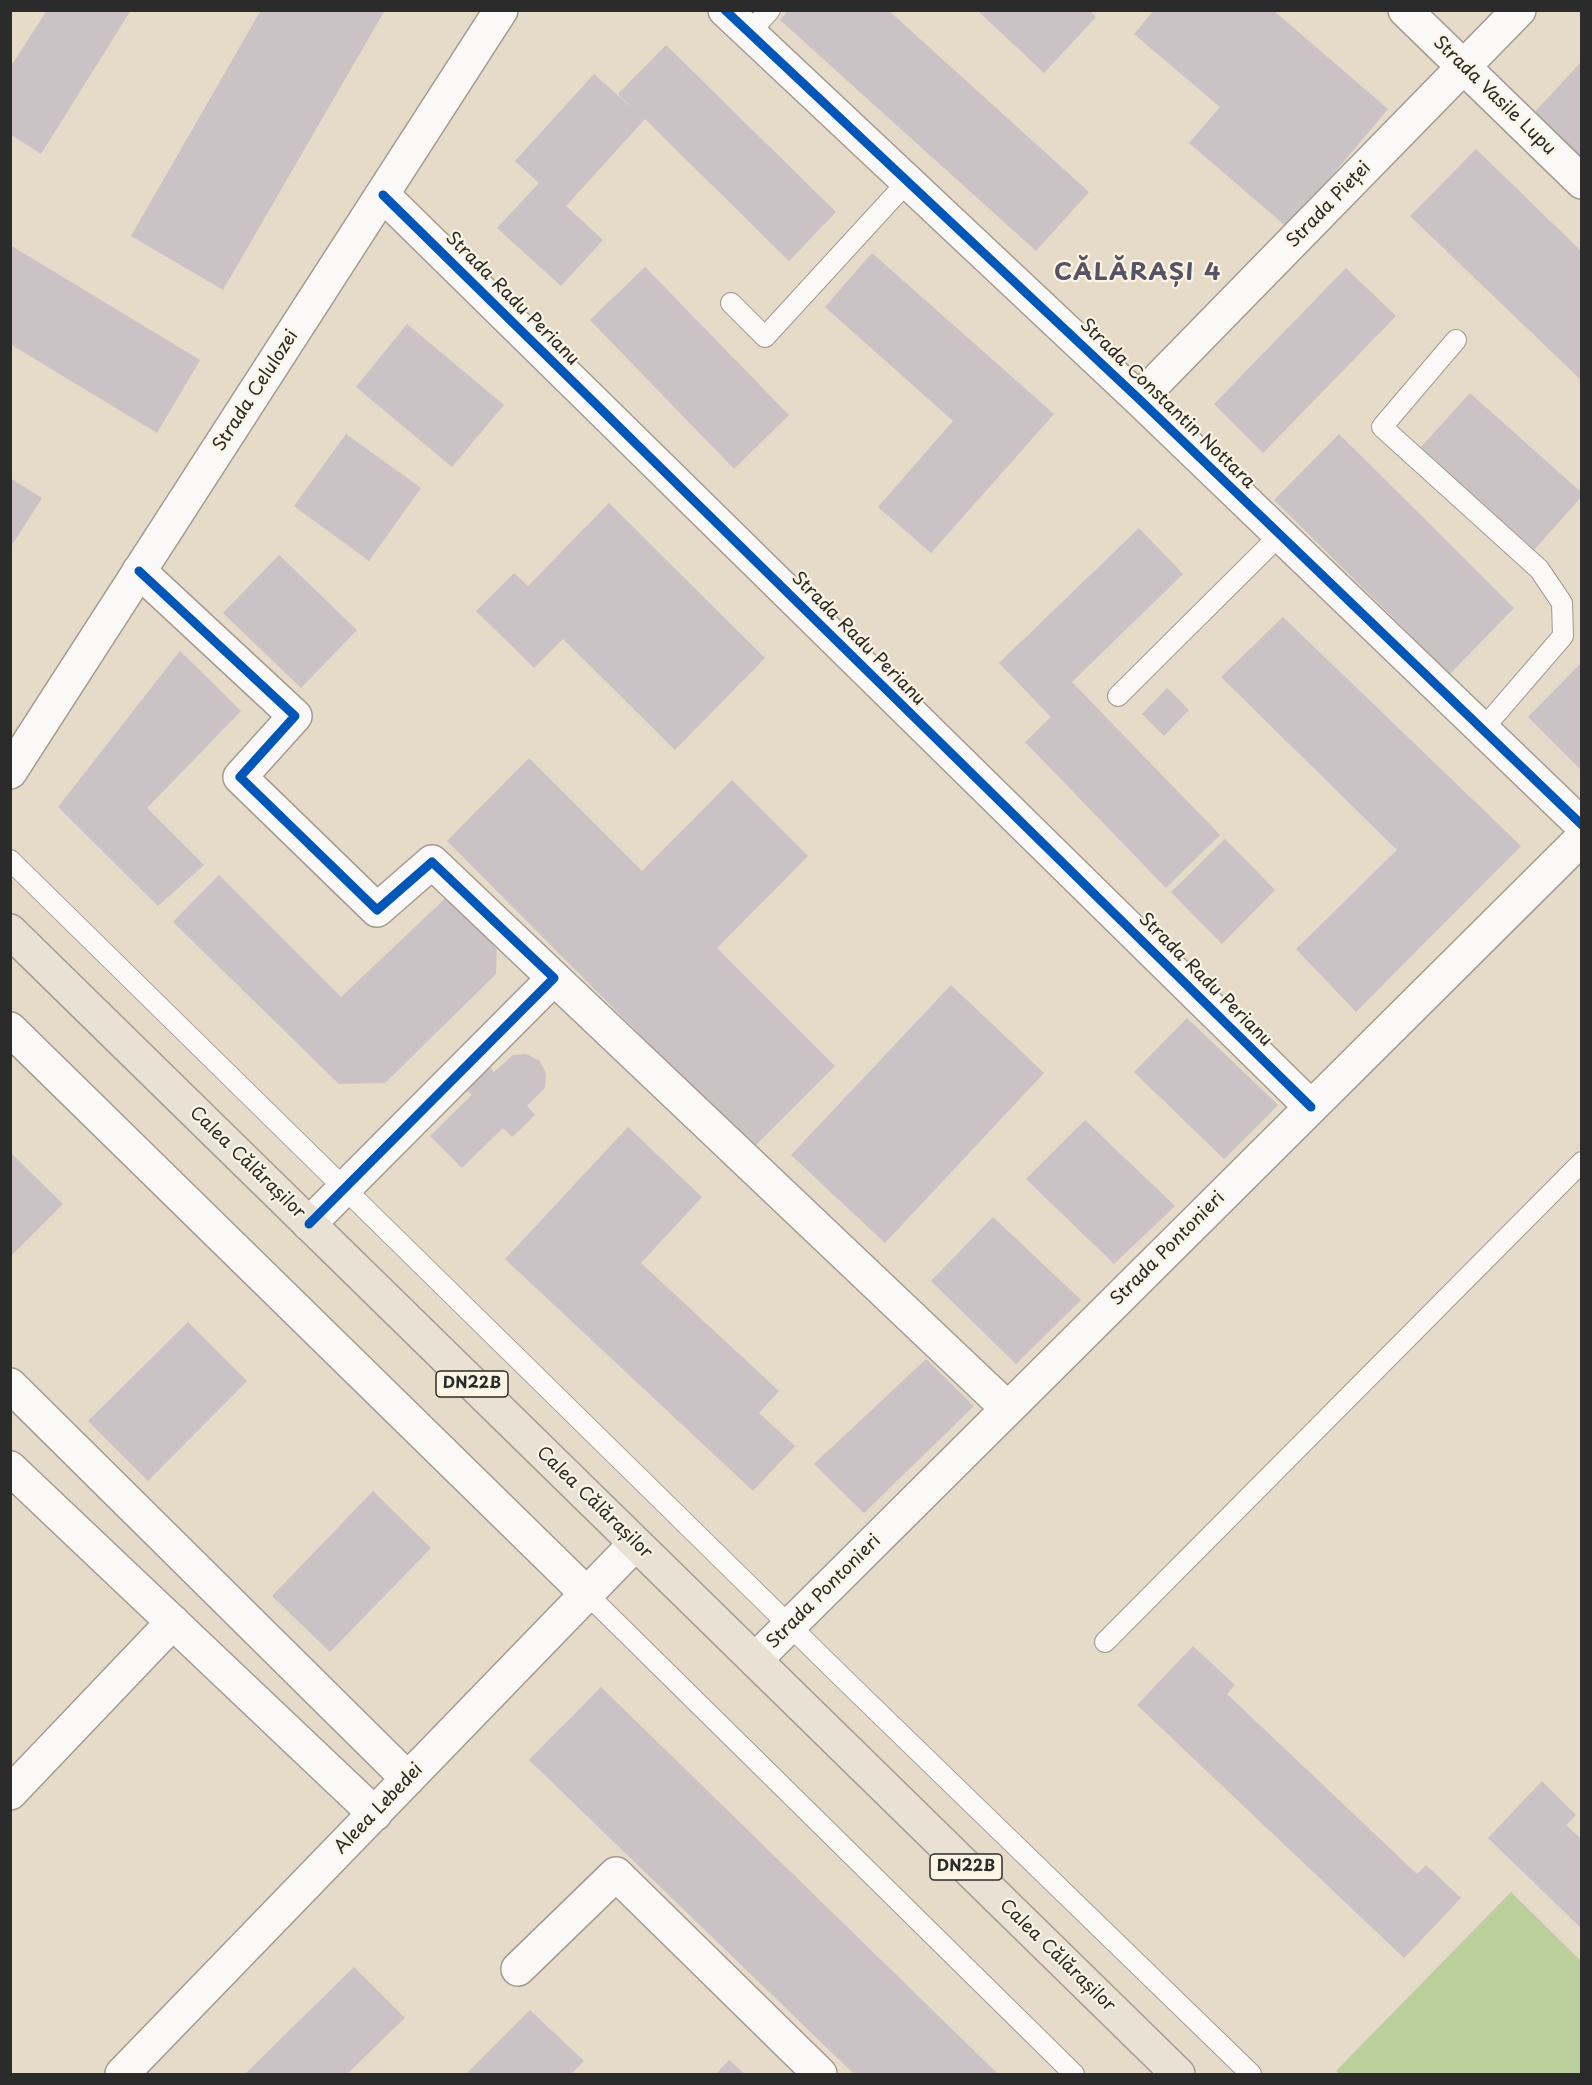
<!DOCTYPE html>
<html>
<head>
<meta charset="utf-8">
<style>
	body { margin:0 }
	#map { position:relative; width:1592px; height:2085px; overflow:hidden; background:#e6dac9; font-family:"Playpen Sans",sans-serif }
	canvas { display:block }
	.frame { position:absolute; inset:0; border:12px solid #2b2b2b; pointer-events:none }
</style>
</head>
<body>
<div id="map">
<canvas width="1592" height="2085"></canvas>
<div class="frame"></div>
</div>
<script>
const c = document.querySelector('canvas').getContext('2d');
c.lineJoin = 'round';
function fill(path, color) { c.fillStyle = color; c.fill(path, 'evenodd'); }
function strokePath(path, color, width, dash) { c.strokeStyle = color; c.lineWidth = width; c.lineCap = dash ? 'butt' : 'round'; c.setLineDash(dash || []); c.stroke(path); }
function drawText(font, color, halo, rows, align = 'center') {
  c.font = font + ' "Playpen Sans",sans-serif'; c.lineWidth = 4.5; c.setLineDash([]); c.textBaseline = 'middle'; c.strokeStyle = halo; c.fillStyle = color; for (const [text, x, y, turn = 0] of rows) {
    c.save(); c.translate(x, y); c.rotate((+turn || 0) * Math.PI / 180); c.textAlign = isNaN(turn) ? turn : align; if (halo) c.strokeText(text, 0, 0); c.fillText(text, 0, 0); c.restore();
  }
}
const green = new Path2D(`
	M1511,1892L1581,1961V2074H1339L1336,2071Z`);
const building = new Path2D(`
	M47,10H131L41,154L10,134V68Z
	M261,10H385L223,290L131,236Z
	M789,10H888L1089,192L1036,251L780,20Z
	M977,10H1089L1096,17L1044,73Z
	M1154,10H1273L1388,109L1288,228L1189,143L1220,107L1134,34Z
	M666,45L836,212L789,261L645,119L566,206L603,240L561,286L497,228L539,183L515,161L594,74L633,109L618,94Z
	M1582,61V159L1533,114Z
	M1476,149L1582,252V381L1410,216Z
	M10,245L200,360L157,433L10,344Z
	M872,253L1054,414L931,553L878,507L953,421L825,307Z
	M645,267L789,415L734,469L590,320Z
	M1346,268L1396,316L1263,453L1214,404Z
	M407,324L504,405L452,467L356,387Z
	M1470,393L1582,493V496L1534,550L1420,448Z
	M346,434L421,488L369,561L294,506Z
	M1339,434L1514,608L1450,674L1274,500Z
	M10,478L42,498L10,548Z
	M609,503L765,658L675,750L563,639L534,668L476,611L514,573L528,586Z
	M1139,528L1183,574L1072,682L1220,835L1166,888L1025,742L1051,717L999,663Z
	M279,555L357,630L301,688L223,613Z
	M1283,617L1521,846L1356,1012L1296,949L1397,850L1221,677Z
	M180,651L241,711L147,808L204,865L158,906L58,807Z
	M1582,662V771L1528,717Z
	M1167,688L1189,710L1164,736L1142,714Z
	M529,758L642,871L732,780L808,856L717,948L835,1066L753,1148L447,841Z
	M1225,839L1275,890L1222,944L1171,892Z
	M219,875L341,997L454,890L497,932L496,974L385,1083L339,1084L173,922Z
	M951,985L1044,1073L885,1243L791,1155Z
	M1187,1018L1278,1105L1224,1159L1134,1072Z
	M526,1054L540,1061L546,1074L545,1088L527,1106L535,1115L512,1137L503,1128L462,1168L430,1136L472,1095L463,1086L487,1064L494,1072L513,1055Z
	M1085,1120L1175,1206L1114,1264L1026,1179Z
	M628,1127L702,1197L641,1263L779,1391L759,1413L795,1446L753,1491L505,1259Z
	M10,1152L63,1204L10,1257Z
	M993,1217L1081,1300L1016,1364L931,1281Z
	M188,1322L247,1381L148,1481L88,1421Z
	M926,1359L974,1406L864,1513L814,1464Z
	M373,1491L431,1548L330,1652L272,1596Z
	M1193,1646L1235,1685L1227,1694L1417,1874L1426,1865L1461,1898L1404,1958L1137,1705Z
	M601,1687L998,2074H854L529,1760Z
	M1542,1781L1576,1815L1566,1825L1582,1840V1929L1488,1838Z
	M354,1967L405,2018L347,2074H245Z
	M530,2010L584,2061L571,2074H466Z
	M729,2060L745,2074H716Z`);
const service = new Path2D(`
	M749,33L770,10
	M731,303L765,337L908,181
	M1456,340L1382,427L1539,569L1562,603L1563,636L1482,730
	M1118,696L1280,535
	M10,860L847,1682L1251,2074
	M588,1595L1074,2074
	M1105,1642L1582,1162`);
const minor = new Path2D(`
	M725,10L1139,399L1582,825
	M1405,10L1582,182
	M383,195L1311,1107
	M1139,399L1519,10
	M139,571L295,716L240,777L377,910L432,862L554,978L309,1224
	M554,978L1007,1408
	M10,1029L588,1595
	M10,1385L408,1779
	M10,1468L375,1814
	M755,1660L1582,838
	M10,1793L173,1622
	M518,1969L616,1874L820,2074
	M122,2074L635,1544`);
const tertiary = new Path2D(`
	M10,772L501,10`);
const primary = new Path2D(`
	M10,931L1178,2074`);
const cycleway = new Path2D(`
	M725,10L1139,399L1582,825
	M383,195L1311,1107
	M139,571L295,716L240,777L377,910L432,862L554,978L309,1224`);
const shields = [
	[472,1384,72],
	[966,1867,72]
];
const shieldNames = [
	["DN22B",472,1384],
	["DN22B",966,1867]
];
const streetNames = [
	["Strada Vasile Lupu",1494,96,44],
	["Strada Pieței",1329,205,-46],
	["Strada Radu Perianu",512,299,45],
	["Strada Celulozei",256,391,-57],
	["Strada Constantin Nottara",1167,404,44],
	["Strada Radu Perianu",858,639,45],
	["Strada Radu Perianu",1205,980,45],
	["Calea Călărașilor",247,1163,44],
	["Strada Pontonieri",1168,1249,-45],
	["Calea Călărașilor",594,1503,44],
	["Strada Pontonieri",824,1592,-45],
	["Aleea Lebedei",379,1809,-46],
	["Calea Călărașilor",1057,1956,44]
];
const districtNames = [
	["CĂLĂRAȘI 4",1138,273]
];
fill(green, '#bacf9b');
fill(building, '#cac2c5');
strokePath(service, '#a29b91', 22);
strokePath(minor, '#a29b91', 36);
strokePath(tertiary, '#a29b91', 36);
strokePath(primary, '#a29b91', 36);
strokePath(service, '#fbf9f7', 20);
strokePath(minor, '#fbf9f7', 33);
strokePath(tertiary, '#fbf9f7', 33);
strokePath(primary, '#eae1d5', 33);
strokePath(cycleway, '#0057b8', 9);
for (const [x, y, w] of shields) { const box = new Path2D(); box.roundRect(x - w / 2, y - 13, w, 26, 4.5); c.fillStyle = '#fcf5e5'; c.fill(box); strokePath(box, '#2b2b2b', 1.5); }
drawText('bold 16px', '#2b2b2b', null, shieldNames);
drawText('18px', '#2b2b2b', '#fcf5e5', streetNames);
c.letterSpacing = '1.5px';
drawText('bold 24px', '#575366', '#fcf5e5', districtNames);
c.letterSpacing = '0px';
</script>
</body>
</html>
